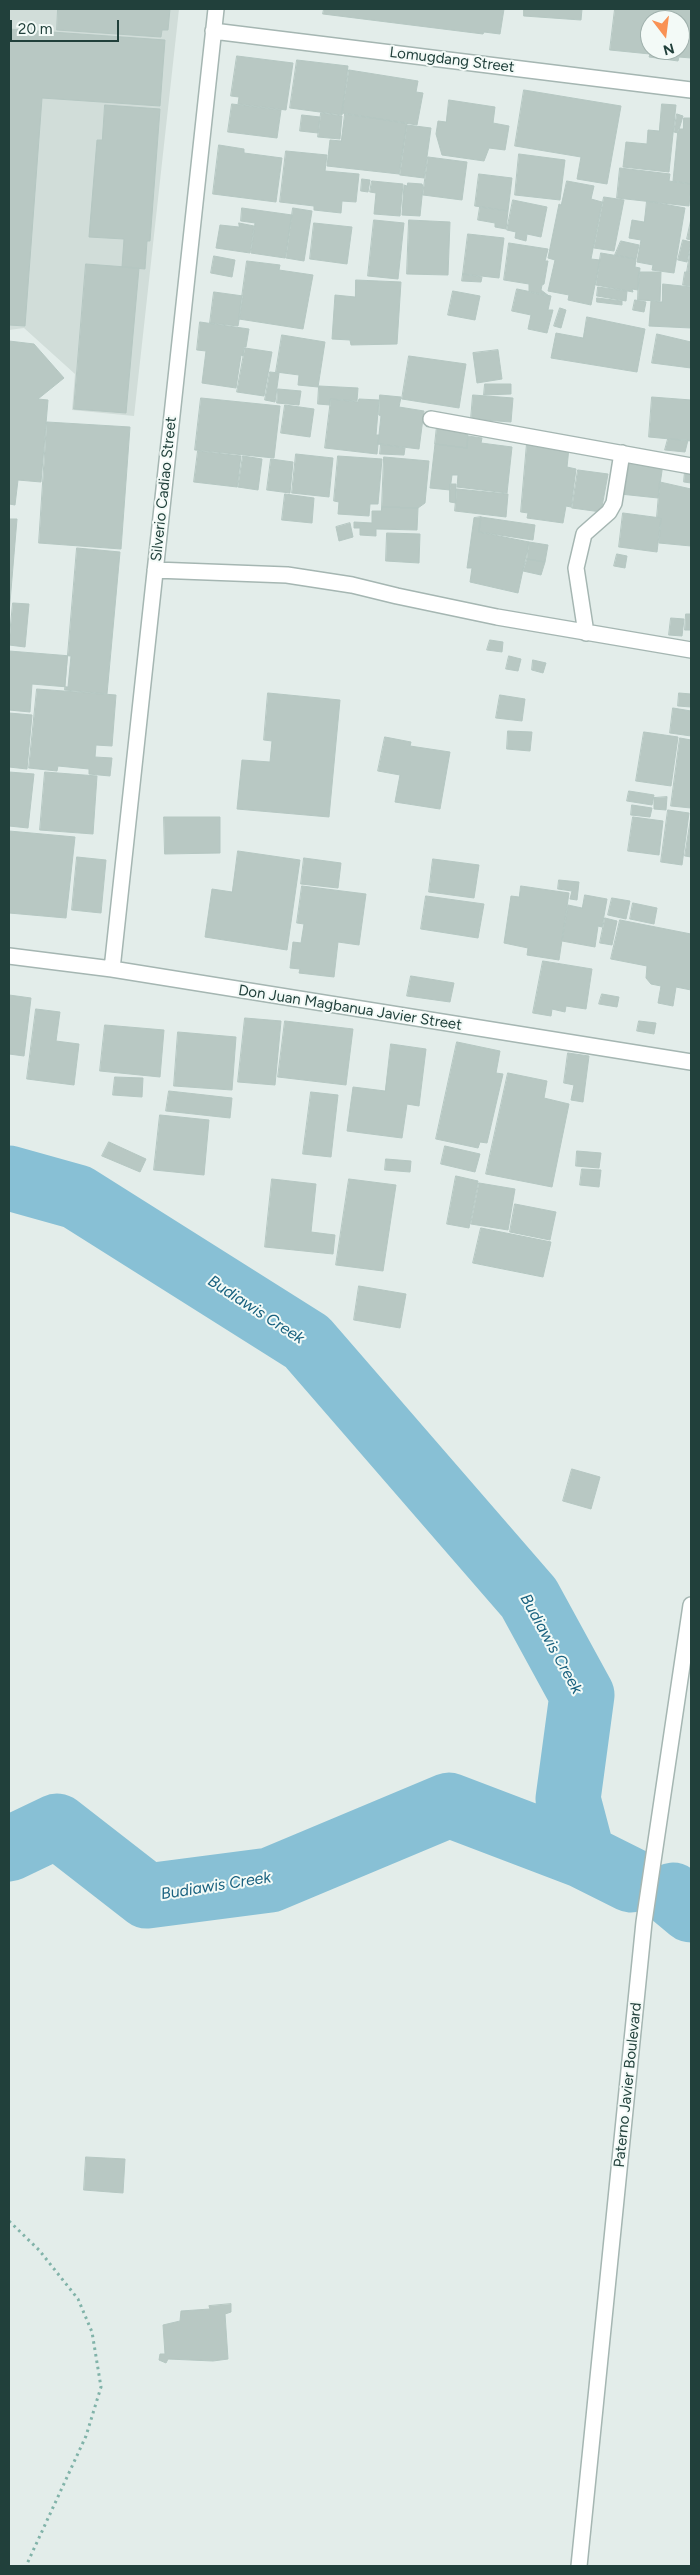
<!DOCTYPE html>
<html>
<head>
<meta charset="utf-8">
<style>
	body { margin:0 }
	#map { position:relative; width:700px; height:2575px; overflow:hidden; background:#e3edea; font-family:Figtree,sans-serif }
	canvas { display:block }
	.frame { position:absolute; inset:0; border:10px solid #21403b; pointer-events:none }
	.north { position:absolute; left:640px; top:10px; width:50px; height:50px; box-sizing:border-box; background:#f3faf7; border:1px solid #9fb0ac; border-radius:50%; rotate:165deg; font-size:14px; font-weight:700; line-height:20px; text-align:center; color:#21403b }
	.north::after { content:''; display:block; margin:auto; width:18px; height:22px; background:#f99255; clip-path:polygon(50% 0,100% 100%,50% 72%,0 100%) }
	.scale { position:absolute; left:10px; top:20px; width:109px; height:22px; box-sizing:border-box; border:2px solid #21403b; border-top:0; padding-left:6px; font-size:15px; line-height:18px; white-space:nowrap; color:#21403b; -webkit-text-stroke:4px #f3faf7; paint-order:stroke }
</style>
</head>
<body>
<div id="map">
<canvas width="700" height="2575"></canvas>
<div class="frame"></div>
<div class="north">N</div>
<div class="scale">20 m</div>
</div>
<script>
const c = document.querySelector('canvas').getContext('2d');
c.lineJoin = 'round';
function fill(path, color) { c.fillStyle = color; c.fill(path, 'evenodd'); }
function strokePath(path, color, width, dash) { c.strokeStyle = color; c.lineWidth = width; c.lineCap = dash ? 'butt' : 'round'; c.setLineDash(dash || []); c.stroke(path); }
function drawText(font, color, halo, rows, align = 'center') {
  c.font = font + ' Figtree,sans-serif'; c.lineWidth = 4; c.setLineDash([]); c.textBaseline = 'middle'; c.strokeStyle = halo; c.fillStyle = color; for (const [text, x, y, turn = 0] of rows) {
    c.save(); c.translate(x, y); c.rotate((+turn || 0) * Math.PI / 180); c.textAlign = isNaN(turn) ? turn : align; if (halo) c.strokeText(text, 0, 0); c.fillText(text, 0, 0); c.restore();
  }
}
const built = new Path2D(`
	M9,9H179L134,416L72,410L75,374L24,328L9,330Z`);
const river = new Path2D(`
	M9,1178L77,1197L307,1342L529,1598L582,1695L568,1799L583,1856
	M9,1849L57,1826L147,1896L270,1880L449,1805L583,1856L631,1880
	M673,1895L691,1910`);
const building = new Path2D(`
	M58,9H170L168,30H162L161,37L57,30Z
	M324,9H504L500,34L484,32L483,34L323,14Z
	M524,9H582L581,20L524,16Z
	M615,9H691V58L679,57L678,61L649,57L650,54L610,50ZM650,20H680V50H650Z
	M9,29L165,40L160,106L42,98L25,326L9,325Z
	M237,56L293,63L286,110L238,104L239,97L231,96Z
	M297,60L348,66L342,115L290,108Z
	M349,70L418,81L416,92L423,93L417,125L342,113Z
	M524,90L621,106L607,184L577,179L581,157L515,146Z
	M449,100L495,107L493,123L509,126L505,150L489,148L484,161L442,155L436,134L438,121L446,122Z
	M232,104L281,110L277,138L228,132Z
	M662,104L676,105L669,172L623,167L626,142L647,144L648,130L659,131Z
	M105,105L160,109L150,241H147L145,269L122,267L124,239L89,237L97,140H102Z
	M321,113L342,116L340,139L318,137Z
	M345,114L407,123L399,174L327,166L330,140L341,141Z
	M677,114L683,116L678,133L674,132Z
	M302,115L320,117L318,133L300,131Z
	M684,118H691V184L673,181L678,129H683Z
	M407,125L431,128L424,178L400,175Z
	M219,145L244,149V153L282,158L276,202L213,194Z
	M286,151L327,155L325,171L359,174L356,202L342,201L341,213L314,210V206L280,202Z
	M519,154L565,160L560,200L515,195Z
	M428,157L467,162L462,200L423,195Z
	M620,168L670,174L669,181L691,184L689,206L617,198Z
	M479,174L512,178L508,211L475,206Z
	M362,179L370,180L368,192L361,191Z
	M372,181L403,184L400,216L374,214L376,193L370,192Z
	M567,181L594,186L591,199L602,202L591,259L600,260L591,305L568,300L569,295L548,291L555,260L548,258L559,204L561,205Z
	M408,183L422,184L423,187L420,216L402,215L404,185L407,186Z
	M604,197L624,200L614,251L594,248Z
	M513,200L547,207L541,237L527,234L526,241L515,238L516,232L507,230Z
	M647,201L685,208L674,273L652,270L653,265L637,262L641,240L629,238L632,220L644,222Z
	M480,207L508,211L506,229L495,227V223L478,220Z
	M242,208L292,215L285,258L251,253L255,223L241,221Z
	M293,208L312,211L304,261L286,258Z
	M691,219V240L687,239Z
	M374,220L404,223L398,279L368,276Z
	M409,220L450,222L448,275L407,274Z
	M239,223L254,226L250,253L216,248L220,225L239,227Z
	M314,223L352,227L347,264L310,259Z
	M468,234L504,238L499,278L463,274Z
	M683,240L691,242L687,262L678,260Z
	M621,241L639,245L636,259L615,255Z
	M509,243L548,249L545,261H548L544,284L542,285L541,290L549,296L529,292V284L504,280Z
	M691,246V272H687Z
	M601,253L636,259L635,267L640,268L638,290L632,289L633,292L596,285Z
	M214,256L235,260L232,277L211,273Z
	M247,261L280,265L279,270L313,275L303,329L239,319Z
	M86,264L139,268L126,413L74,409Z
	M639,272H661L660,301L638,300Z
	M685,272L691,273V286L683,285Z
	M463,274L482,277L481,282L462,281Z
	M356,280L401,282L397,344L351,345L350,340L332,339L335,295L355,297Z
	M663,284L691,287V328L649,326L651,301L662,302Z
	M598,287L627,291L626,301L597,296Z
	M517,289L551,296L548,310H553L547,333L528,329L531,315L512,311Z
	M453,291L480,296L475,320L448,315Z
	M214,292L243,296L238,326L210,323Z
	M597,298L622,301V305L597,302Z
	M635,300L646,302L644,312L633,310Z
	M560,308L566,310L561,328L554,326Z
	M587,317L645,329L637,372L551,358L556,333L583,338Z
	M200,322L249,329L246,347H244L243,356L241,355L236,388L202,383L206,351L197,350Z
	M657,334L691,342V368L652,363Z
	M282,335L325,342L318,387L298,385L299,375L276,372Z
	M9,341L34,344L64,378L38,399L48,400L41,482L18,480L15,505L9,504Z
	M245,348L272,352L264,396L237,392Z
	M498,350L502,379L477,383L473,353Z
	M409,356L466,364L459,408L402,399Z
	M270,372L279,373L275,402L265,400Z
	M485,384H511V394L484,395Z
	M319,386L358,388L357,401L330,399V405L318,404Z
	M278,389L301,391L299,405L277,403Z
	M380,395L401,397L399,407L424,411L419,449L378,444L381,416L379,415Z
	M473,395L513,398L511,422L471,419Z
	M652,397L691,400V441L649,437Z
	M201,398L280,406L274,458L195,450Z
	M331,399L358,402L359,399L379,400L376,435H379L377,454L325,448Z
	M285,405L314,409L310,437L281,433Z
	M47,422L130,427L121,549L39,543Z
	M437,426L468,429L467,448L435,444Z
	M468,436L482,438L481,443L512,447L507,493L457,487L458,475H452L450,490L430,488L435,444L467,448Z
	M668,439L688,440L685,452L665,450Z
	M527,443L569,448L567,467L576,469L571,507L566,506L563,523L527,518L528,513L521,512Z
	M381,444L405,448L404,455L380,454Z
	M198,451L241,456L237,487L194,482Z
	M296,454L333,458L329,497L292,493Z
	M243,456L262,459L258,490L238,487Z
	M338,456L382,459L378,504H370L369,516L338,514L339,502L334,501Z
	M384,457L429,461L425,503L418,508L382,507Z
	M626,457L663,464L658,498L620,494Z
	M271,459L293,462L290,493L267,490Z
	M578,470L608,474L601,512L572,508Z
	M685,471L691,472V483L684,482Z
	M660,482L691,489V546L659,543L661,518L657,517Z
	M450,484H456V503L450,502Z
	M457,489L508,494L506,517L455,511Z
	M285,494L314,498L312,523L282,520Z
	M382,507L418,508L417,530L376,529V536L360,535V528H354V522L372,523V511H381Z
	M623,513L661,518L657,552L619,547Z
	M481,517L535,525L533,540L479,532Z
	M481,517L479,532L529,542L518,593L470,582L472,568H467L474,518Z
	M9,519H17L9,614Z
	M350,523L353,537L339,541L336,527Z
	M387,533L420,534L419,563L386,561Z
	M529,542L548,545L545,562L527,559Z
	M77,548L120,552L107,694L65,690Z
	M617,554L627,556L625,568L614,566Z
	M527,559L545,562L541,575L523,571Z
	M13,603L29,604L25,647L9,645Z
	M686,614H691V630H685Z
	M671,618L684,619L682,636L669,635Z
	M490,640L503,642L502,652L487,650Z
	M9,651L71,656L68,687L32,684L30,712L9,710Z
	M509,656L521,659L518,671L506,669Z
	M533,660L546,663L543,673L532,670Z
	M37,689L116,695L112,746L96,745L95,757L112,758L110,776L89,774V769L58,766L57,771L29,768Z
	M268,693L340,700L329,817L237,809L242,760L270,762L272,741L264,740Z
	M679,693L691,694V707L678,706Z
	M500,695L525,699L522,721L496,718Z
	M673,708L691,711V736L670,733Z
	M9,713L32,715L27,769L9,767Z
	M508,731L532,732L530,751L507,749Z
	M644,732L678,737L671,786L636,781Z
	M385,737L411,742L410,746L450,752L440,809L395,802L400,775L378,771Z
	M680,738L691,740V808L671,806Z
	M9,772L34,774L28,828L9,826Z
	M45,772L97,776L93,834L40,830Z
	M629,791L654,795L652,805L627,801Z
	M667,797L666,810L654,809V798Z
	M632,805L652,808L650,817L631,815Z
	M668,810L689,813L682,865L661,862Z
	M691,816V857L685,856Z
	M164,817H220V853L165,854Z
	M633,817L663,821L659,855L628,851Z
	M9,831L75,837L66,918L9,913Z
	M238,851L300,860L287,950L205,937L212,889L232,892Z
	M77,857L106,860L101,913L72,910Z
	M304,858L341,863L338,888L301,884Z
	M433,859L479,865L474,898L429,892Z
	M559,880L579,882L577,900L570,899L572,891L558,889Z
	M302,886L366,894L359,945L338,942L334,977L299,973L300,969L290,968L293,942L301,943L304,924L297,923Z
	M521,886L569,893L559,960L527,955L528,948L504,943L511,896L519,897Z
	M585,895L607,899L602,927L598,926L595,947L562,941L568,905L582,908Z
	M426,896L484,904L478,938L421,929Z
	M612,898L630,901L626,919L608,915Z
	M633,903L657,908L654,924L630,919Z
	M605,918L617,921L612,945L600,943Z
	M620,920L691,934V990L676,987L673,1006L658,1003L661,986L651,984L646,978L647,966L611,959Z
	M543,961L592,969L586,1009L566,1006L565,1012L552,1009L551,1016L533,1013Z
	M411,976L454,983L450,1002L407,996Z
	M602,994L619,997L617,1007L599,1004Z
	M9,995L31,998L24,1056L9,1054Z
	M36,1009L60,1012L56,1041L79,1044L74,1085L27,1079Z
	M245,1018L281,1021L275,1085L238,1082Z
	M285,1021L353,1029L346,1085L278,1077Z
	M639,1021L656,1023L654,1034L637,1031Z
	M105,1025L164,1030L160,1077L100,1071Z
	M178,1032L236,1037L232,1090L174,1086Z
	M457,1042L500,1051L496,1073L503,1074L487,1143L480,1142L478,1148L436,1139Z
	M391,1044L426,1049L419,1106L407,1104L402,1138L347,1131L353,1087L385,1091Z
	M568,1053L589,1056L583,1102L571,1100L574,1085L564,1083Z
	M508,1073L547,1081L544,1098L569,1104L552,1187L486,1174Z
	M115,1077L143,1078L142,1097L113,1095Z
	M169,1091L232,1098L230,1118L166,1111Z
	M311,1092L338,1095L331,1157L303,1154Z
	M160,1115L209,1120L204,1175L154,1170Z
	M109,1142L146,1159L140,1172L102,1156Z
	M445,1146L480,1154L475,1172L441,1164Z
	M577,1151L601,1153L599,1168L576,1166Z
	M386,1159L411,1161L410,1172L385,1170Z
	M582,1169L601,1170L599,1187L580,1185Z
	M456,1176L478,1181L469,1228L447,1224Z
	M272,1179L316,1184L311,1232L335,1235L333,1254L265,1247Z
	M349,1179L396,1185L383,1271L336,1265Z
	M479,1183L515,1189L508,1230L471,1224Z
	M515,1204L556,1212L550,1240L510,1232Z
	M481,1228L551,1242L543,1277L473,1263Z
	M359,1286L406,1294L400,1328L354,1320Z
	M572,1469L600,1477L591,1509L563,1501Z
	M86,2157L125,2159L123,2193L84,2190Z
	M231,2304V2312L225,2314L228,2359L213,2361L168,2359L166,2363L159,2360L160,2354H165L163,2325L180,2321L181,2311L210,2309L209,2306Z`);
const path = new Path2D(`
	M9,2221L39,2250L78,2299L92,2332L101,2387L86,2436L26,2566`);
const minor = new Path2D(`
	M213,31L691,90
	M431,419L691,466
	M155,570L287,575L352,585L397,596L497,617L691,650
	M586,633L576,568L584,534L609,512L614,503L622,453
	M9,956L112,969L691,1062
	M112,969L216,9
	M579,2566L644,1922L691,1605`);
const streetNames = [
	["Lomugdang Street",452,60,7],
	["Silverio Cadiao Street",164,489,-84],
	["Don Juan Magbanua Javier Street",350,1008,9],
	["Paterno Javier Boulevard",628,2085,-84]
];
const waterNames = [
	["Budiawis Creek",256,1310,33],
	["Budiawis Creek",551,1644,61],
	["Budiawis Creek",216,1886,-9]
];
fill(built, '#d1ddd9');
strokePath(river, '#88c0d5', 65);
fill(building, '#b8c8c3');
strokePath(building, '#b5c7c2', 1);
strokePath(minor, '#a5b6b2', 18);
strokePath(path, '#81b3a9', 3, [2.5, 4]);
strokePath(minor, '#fff', 15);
drawText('15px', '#21403b', '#f3faf7', streetNames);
drawText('italic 16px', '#18617f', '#f3faf7', waterNames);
</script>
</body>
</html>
